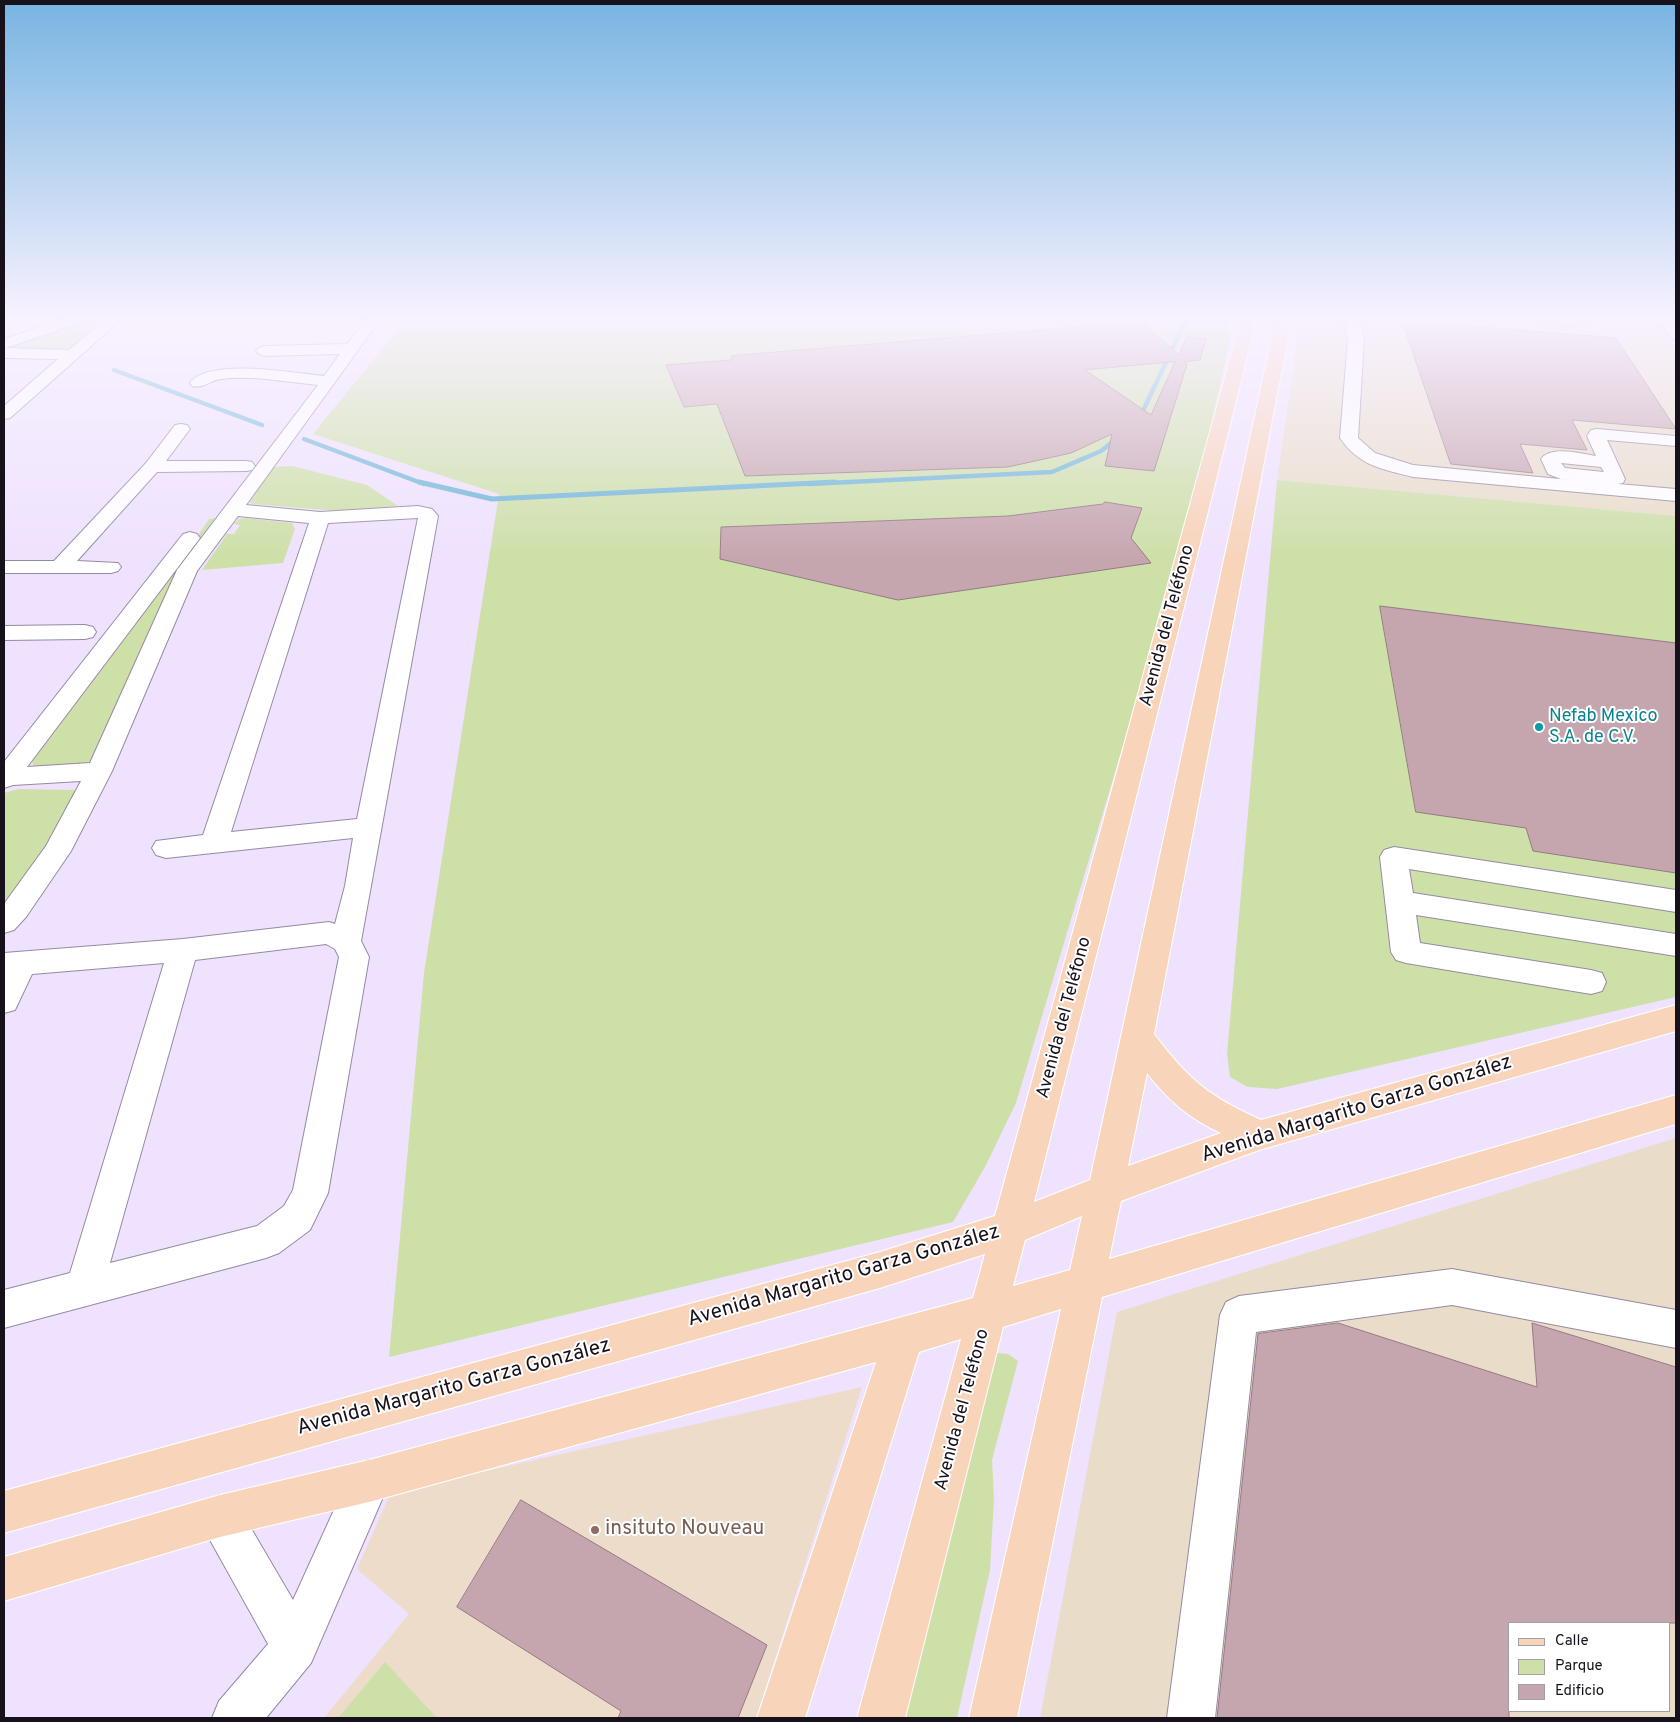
<!DOCTYPE html>
<html>
<head>
<meta charset="utf-8">
<style>
	body { margin:0 }
	#map { position:relative; width:1680px; height:1722px; overflow:hidden; background:#efe2fe; font-family:Overpass,sans-serif }
	canvas { display:block }
	.frame { position:absolute; inset:0; border:5px solid #16111b; pointer-events:none }
	.legend { position:absolute; left:1508px; top:1622px; width:162px; height:90px; box-sizing:border-box; background:#fff; border:1px solid #a2a0a4; margin:0; padding:6px 9px; list-style:none; font-size:15px; color:#16111b }
	.legend li { display:flex; align-items:center; gap:10px; height:25px }
	.legend b { width:25px; border:1px solid #a2a0a4 }
</style>
</head>
<body>
<div id="map">
<canvas width="1680" height="1722"></canvas>
<div class="frame"></div>
<ul class="legend">
<li><b style="height:6px;background:#f8d4bb"></b>Calle</li>
<li><b style="height:14px;background:#cde0a8"></b>Parque</li>
<li><b style="height:14px;background:#c5a6af"></b>Edificio</li>
</ul>
</div>
<script>
const c = document.querySelector('canvas').getContext('2d');
c.lineJoin = 'round';
function fill(path, color) { c.fillStyle = color; c.fill(path, 'evenodd'); }
function strokePath(path, color, width, dash) { c.strokeStyle = color; c.lineWidth = width; c.lineCap = dash ? 'butt' : 'round'; c.setLineDash(dash || []); c.stroke(path); }
function drawText(font, color, halo, rows, align = 'center') {
  c.font = font + ' Overpass,sans-serif'; c.lineWidth = 4; c.setLineDash([]); c.textBaseline = 'middle'; c.strokeStyle = halo; c.fillStyle = color; for (const [text, x, y, turn = 0] of rows) {
    c.save(); c.translate(x, y); c.rotate((+turn || 0) * Math.PI / 180); c.textAlign = isNaN(turn) ? turn : align; if (halo) c.strokeText(text, 0, 0); c.fillText(text, 0, 0); c.restore();
  }
}
const industrial = new Path2D(`
	M1299,317H1676V516L1277,480L1300,321Z
	M1676,1138V1718H1040L1117,1312ZM1509,1623H1669V1711H1509Z`);
const education = new Path2D(`
	M862,1387L756,1718H324L409,1614L357,1569L391,1492Z`);
const green = new Path2D(`
	M92,317H110L70,351H4V348Z
	M408,317H1227L1231,336L1197,488L1125,739L1016,1103L985,1167L953,1222L389,1357L424,973L499,494L313,434Z
	M292,466L367,485L398,506L338,511L252,504L250,502L273,467Z
	M1277,480L1676,516V997L1277,1089L1248,1087L1230,1077L1227,1054Z
	M220,518L94,759L89,763L35,767L30,759L188,550L209,519Z
	M245,518L292,523L295,529L283,563L202,570L227,534H234L240,525L234,524L239,519Z
	M19,789L75,790L78,793L39,862L4,908V793Z
	M996,1353L1008,1354L1018,1361L992,1460L994,1498L990,1570L957,1718H904Z
	M385,1662L437,1718H338Z`);
const streamFar1 = new Path2D(`
	M114,370L262,425
	M1140,417L1186,320L1185,317
	M304,439L424,484
	M809,484L1052,472L1101,451L1117,438`);
const stream = new Path2D(`
	M419,482L492,499L835,482`);
const building = new Path2D(`
	M1401,317H1464L1468,326L1616,338L1676,429L1572,420L1587,450L1520,444L1533,473L1451,464Z
	M1142,322L1179,355L1187,336L1206,339L1200,360L1183,362L1187,364L1154,471L1105,466L1112,434L1071,453L1008,467L745,476L717,404L684,407L666,365L731,360L732,356ZM1175,362L1151,415L1085,370Z
	M1105,502L1142,508L1131,538L1151,563L898,600L720,559L721,527L1008,516L1103,504Z
	M1380,606L1676,643V873L1533,851L1526,828L1416,812Z
	M1338,1323L1537,1387L1532,1323L1676,1367V1623H1509V1718H1217L1258,1334Z
	M521,1500L767,1645L738,1718H618L621,1711L457,1607Z`);
const minor = new Path2D(`
	M4,317H14L12,320L4,322Z
	M69,317H90L88,320L5,348L69,350L108,317H124L10,418L4,419V406L58,359L4,358V339Z
	M368,317H382L246,505L320,512L418,506L432,509L438,516L361,941L369,957L328,1193L310,1230L279,1253L266,1258L4,1328V1290L70,1273L164,963L32,974L15,1010L4,1013V953L183,939L329,922L335,924L345,886L353,838L166,858L156,855L152,848L156,841L203,835L309,523L238,516L197,571L112,771L71,851L26,917L14,930L4,933V904L46,846L81,781L13,785L4,788V762L183,534L190,532L197,534L200,538L197,542L27,767L90,763L177,570L318,385C286,382 252,375 221,379C210,380 204,389 192,386L190,383C208,357 295,373 324,376L340,354L264,356L259,354L256,351L259,348L264,346L347,344ZM418,518L357,819L231,832L328,523ZM326,944L335,949L339,957L293,1190L284,1206L257,1226L110,1263L195,960Z
	M1343,317H1357L1361,326L1364,339L1358,438L1375,453L1413,465L1581,481L1561,479L1548,474L1541,459C1551,445 1582,454 1596,456L1587,436L1591,430L1597,429L1676,436V446L1607,440L1625,479L1623,483L1618,484L1676,489V501L1413,477C1382,469 1359,466 1340,438L1348,339ZM1561,463L1601,467L1604,472L1565,468Z
	M1532,317H1592L1590,320L1572,324L1539,321L1534,320Z
	M1656,317H1670L1676,325V339L1671,338Z
	M181,424L187,425L190,429L166,461H246L252,462L255,466L252,470L246,471L157,472L77,561L118,563L121,567L118,571L111,573H4V561H54L146,463L175,425Z
	M85,625L93,627L96,632L93,637L85,639L4,640V626Z
	M1394,847L1676,890V912L1409,869L1413,893L1676,934V956L1416,915L1420,943L1591,970L1602,973L1606,982L1602,991L1591,994L1406,963L1396,960L1391,952L1380,857L1384,850Z
	M1452,1269L1676,1310V1348L1452,1305L1256,1332L1215,1718H1167L1220,1315L1226,1302L1239,1296Z
	M369,1460L384,1466L390,1481L311,1663L266,1718H212L219,1701L268,1644L205,1531L199,1516L205,1501L220,1495L235,1501L293,1600L354,1466Z`);
const major = new Path2D(`
	M1238,317H1252L1253,333L1034,1202L1090,1180L1272,337L1271,317H1285L1288,337L1154,1034C1189,1080 1208,1096 1261,1120L1676,1005V1031L1259,1150L1121,1201L1109,1259L1676,1095V1124L1102,1297L1017,1718H969L1061,1309L1003,1327L905,1718H857L961,1339L919,1352L805,1718H757L876,1362L369,1502L220,1537L4,1601V1557L220,1495L369,1460L973,1298L985,1254L880,1288L4,1533V1491L880,1252L995,1216L1237,333ZM1147,1073C1168,1100 1190,1119 1221,1133L1128,1166ZM1082,1216L1070,1270L1013,1286L1025,1240Z`);
const markers = [
	[1539,727,5,"#0f9aa8"],
	[595,1530,5,"#8d6e63"]
];
const streetNames = [
	["Avenida del Teléfono",1168,626,-75],
	["Avenida del Teléfono",1065,1018,-75],
	["Avenida del Teléfono",963,1410,-75]
];
const cultureNames = [
	["Nefab Mexico",1549,717],
	["S.A. de C.V.",1549,738]
];
const nearStreetnames = [
	["Avenida Margarito Garza González",1357,1110,-17],
	["Avenida Margarito Garza González",844,1277,-16],
	["Avenida Margarito Garza González",454,1388,-15]
];
const nearEducationnames = [
	["insituto Nouveau",605,1530]
];
fill(industrial, '#e9ddc9');
fill(education, '#eddcca');
fill(green, '#cde0a8');
strokePath(streamFar1, '#6eb5d7', 4.5);
strokePath(stream, '#6eb5d7', 5);
fill(building, '#c5a6af');
strokePath(building, '#977a83', 1);
strokePath(minor, '#958aa3', 2);
strokePath(major, '#fff', 2);
fill(minor, '#fff');
fill(major, '#f8d4bb');
const sky = c.createLinearGradient(0, 0, 0, 558);
sky.addColorStop(0, '#77b4e1');
sky.addColorStop(0.57, '#f8f2ff');
sky.addColorStop(1, '#f8f2ff00');
c.fillStyle = sky;
c.fillRect(0, 0, 1680, 558);
for (const [x, y, r, color] of markers) { const dot = new Path2D(); dot.arc(x, y, r, 0, 2 * Math.PI); c.fillStyle = color; c.fill(dot); strokePath(dot, '#fff', 2); }
drawText('18px', '#16111b', '#fff', streetNames);
drawText('18px', '#0d838f', '#fff', cultureNames, 'left');
drawText('21px', '#16111b', '#fff', nearStreetnames);
drawText('21px', '#785e54', '#fff', nearEducationnames, 'left');
</script>
</body>
</html>
